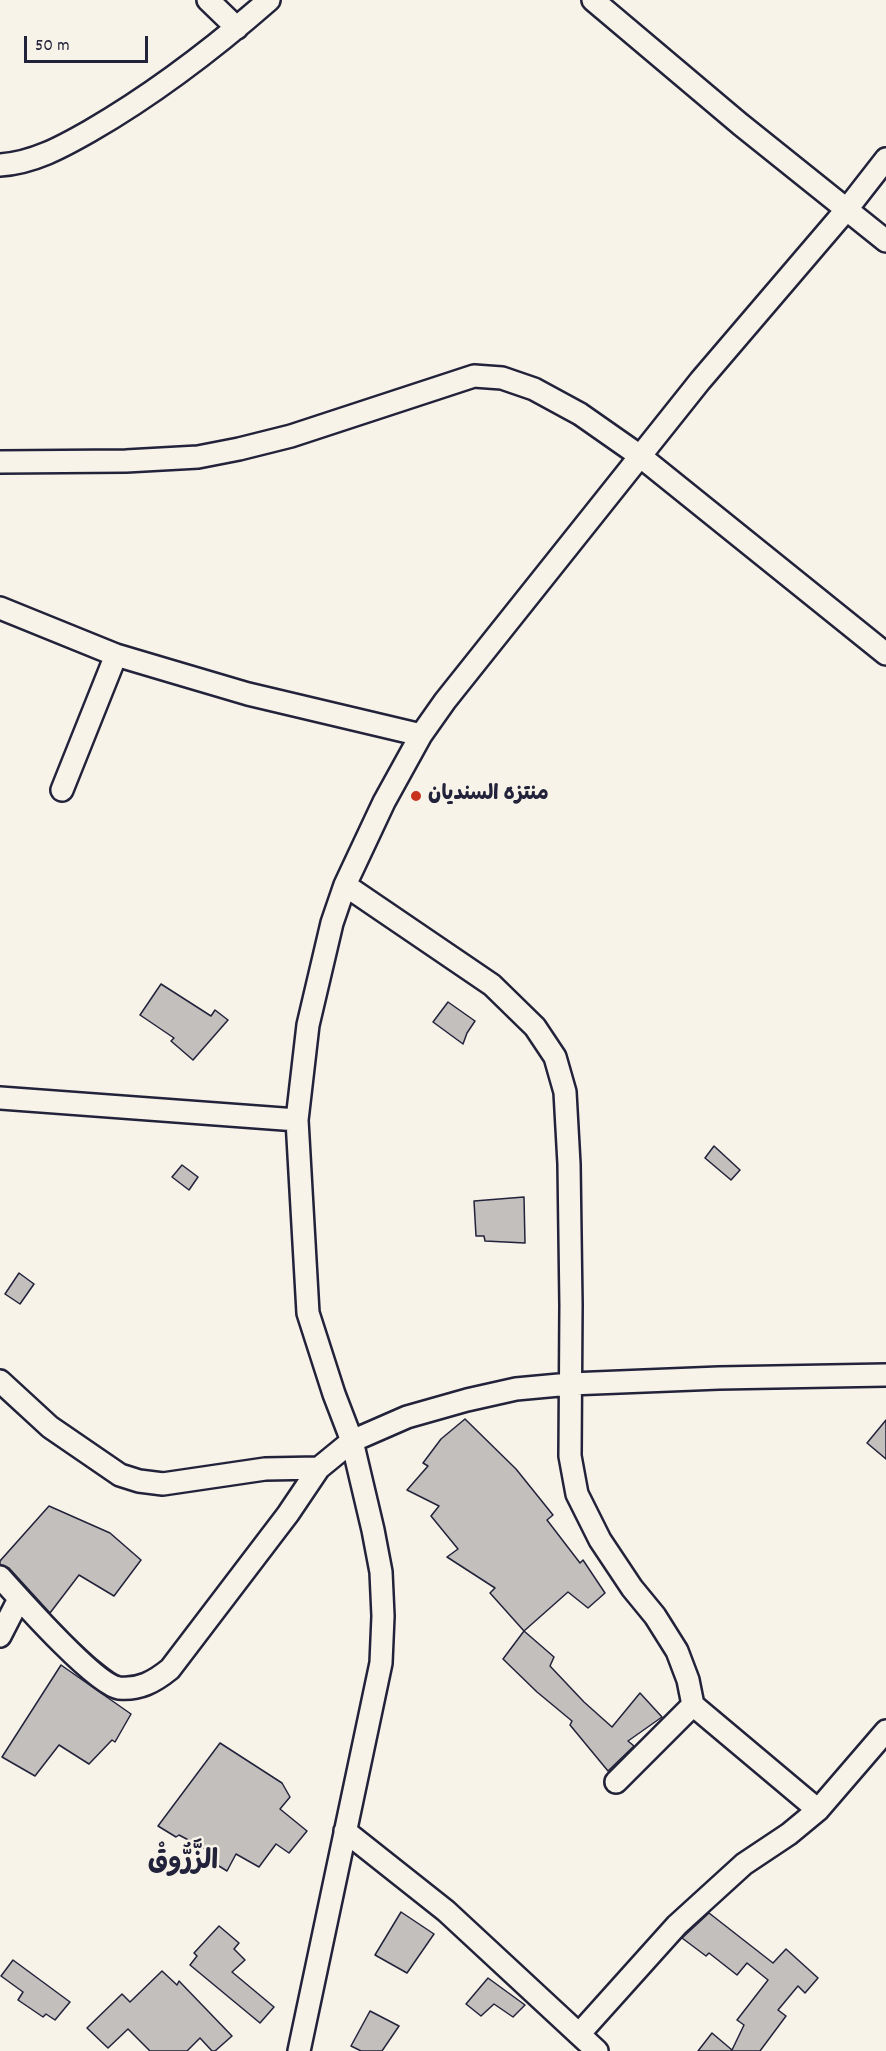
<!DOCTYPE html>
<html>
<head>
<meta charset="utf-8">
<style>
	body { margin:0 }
	#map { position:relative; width:886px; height:2051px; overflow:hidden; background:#f7f3e8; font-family:Dekko,sans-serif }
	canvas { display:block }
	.scale { position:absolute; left:24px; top:36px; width:124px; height:27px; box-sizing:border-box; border:3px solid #22223b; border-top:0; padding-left:8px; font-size:18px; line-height:21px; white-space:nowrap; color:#22223b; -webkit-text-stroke:4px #f7f3e8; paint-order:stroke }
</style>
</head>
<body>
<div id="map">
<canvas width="886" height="2051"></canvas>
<div class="scale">50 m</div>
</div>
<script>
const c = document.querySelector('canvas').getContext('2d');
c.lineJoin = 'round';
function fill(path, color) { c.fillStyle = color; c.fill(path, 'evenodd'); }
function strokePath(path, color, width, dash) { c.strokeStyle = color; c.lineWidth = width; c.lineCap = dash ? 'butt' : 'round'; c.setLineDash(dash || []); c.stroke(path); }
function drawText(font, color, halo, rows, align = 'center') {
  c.font = font + ' Dekko,"Playpen Sans Arabic",sans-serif'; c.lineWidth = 5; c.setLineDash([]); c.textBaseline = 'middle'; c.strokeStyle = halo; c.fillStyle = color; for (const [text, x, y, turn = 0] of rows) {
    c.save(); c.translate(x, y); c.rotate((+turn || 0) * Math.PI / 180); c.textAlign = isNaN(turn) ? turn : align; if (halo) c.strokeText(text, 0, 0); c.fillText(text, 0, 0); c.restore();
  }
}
const building = new Path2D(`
	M161,984L211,1016L215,1010L228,1020L193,1060L171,1041L174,1038L140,1015Z
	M448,1002L475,1021L467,1033L463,1044L433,1022Z
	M714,1146L740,1170L731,1180L705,1158Z
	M182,1165L198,1177L189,1190L172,1177Z
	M524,1197L525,1243L485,1241L484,1236H476L474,1201Z
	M19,1273L34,1284L20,1304L5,1294Z
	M465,1419L516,1469L553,1515L547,1520L580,1563L583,1560L605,1593L588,1608L568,1592L524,1631L490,1593L495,1588L447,1557L458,1549L431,1516L439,1506L407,1490L428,1466L423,1463L441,1439Z
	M886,1420V1459L867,1443Z
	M49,1506L110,1533L141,1560L114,1596L79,1575L50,1613L9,1568L0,1565V1561Z
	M524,1631L554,1657L550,1666L584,1702L612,1727L640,1693L662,1717L628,1741L634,1746L608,1771L570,1725L572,1721L537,1692L503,1659Z
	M61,1665L131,1714L115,1742L112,1740L89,1764L59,1745L35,1776L2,1757Z
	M220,1743L282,1783L290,1797L280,1809L307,1831L289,1853L276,1844L259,1867L236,1854L227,1871L206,1858L211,1852L179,1835L176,1837L158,1826Z
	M401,1912L434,1934L407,1973L375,1955Z
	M709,1913L773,1963L786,1949L818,1978L805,1993L798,1986L778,2010L786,2016L760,2051H698L712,2033L732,2050L744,2025L737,2020L768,1980L747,1963L737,1975L709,1953L706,1956L682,1938Z
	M219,1926L239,1943L234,1949L245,1960L232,1972L274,2007L260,2023L190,1965L197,1956L194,1953Z
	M13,1960L70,2002L55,2020L46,2014L43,2017L18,2000L23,1992L1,1976Z
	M162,1971L177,1985L179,1981L232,2036L215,2051H212L200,2038L187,2051H150L128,2029L108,2048L87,2028L122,1994L130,2002Z
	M488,1978L525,2005L513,2017L494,2004L481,2016L466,2004Z
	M370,2011L399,2026L382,2051H361L351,2046Z`);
const minor = new Path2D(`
	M208,0L237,28
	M593,0L740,124L886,241
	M0,165C33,163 62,147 90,131C154,94 213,49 269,0
	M0,462L126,461L198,457L239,449L291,436L474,376L502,378L534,389L580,414L640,456L886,654
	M0,608L116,655L170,671L248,694L421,735
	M62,790L116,655
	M345,885L492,985L535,1027L555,1057L565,1092L569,1164L571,1305L570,1456L577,1494L600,1540L632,1588L655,1616L677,1651L688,1680L693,1705L616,1782
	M0,1098L297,1120
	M0,1381L50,1427L120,1475L139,1481L163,1484L265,1469L319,1468L352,1441L407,1417L467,1400L516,1389L570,1384L719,1378L886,1375
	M0,1577C18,1597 96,1685 119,1688C139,1690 154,1682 170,1669L288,1514L319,1468
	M0,1636L19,1599
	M693,1705L818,1810
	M345,1831L446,1911L597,2051
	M580,2033L677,1925L744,1864L789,1834L818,1810L886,1731
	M299,2051L381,1663L383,1616L381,1572L373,1530L352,1441L334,1394L308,1313L297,1120L308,1025L332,923L345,885L384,802L421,735L445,701L700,381L847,209L886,159`);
const markers = [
	[416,796,6,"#c8321e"]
];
const poiNames = [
	["منتزه السنديان",428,796]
];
const districtNames = [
	["الزَّرُّوقْ",183,1864]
];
fill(building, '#c2bfbd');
strokePath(building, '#22223b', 1.5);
strokePath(minor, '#22223b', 26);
strokePath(minor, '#f7f3e8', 21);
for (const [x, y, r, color] of markers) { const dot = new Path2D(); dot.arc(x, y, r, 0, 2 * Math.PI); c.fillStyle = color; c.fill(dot); strokePath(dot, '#f7f3e8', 2); }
drawText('bold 21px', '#22223b', '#f7f3e8', poiNames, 'left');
drawText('bold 27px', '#22223b', '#f7f3e8', districtNames);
</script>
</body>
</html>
